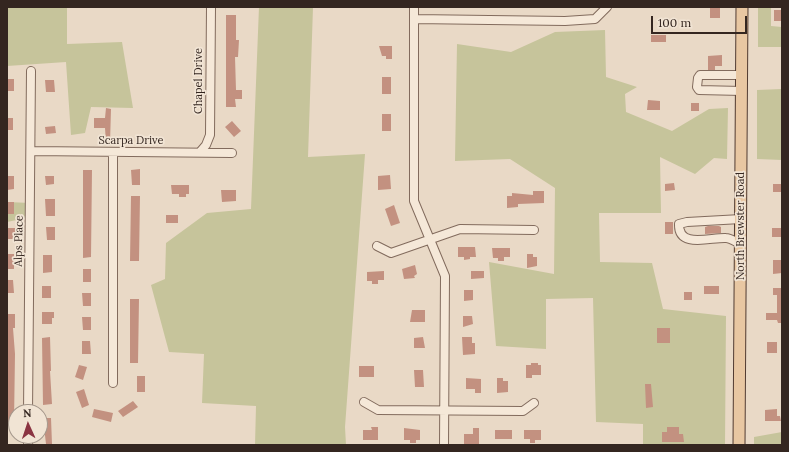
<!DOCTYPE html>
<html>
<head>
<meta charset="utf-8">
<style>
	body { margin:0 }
	#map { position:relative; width:789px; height:452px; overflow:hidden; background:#e9d9c6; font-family:Lora,serif }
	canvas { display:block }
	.frame { position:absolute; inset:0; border:8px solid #342620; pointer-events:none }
	.north { position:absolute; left:8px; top:404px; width:40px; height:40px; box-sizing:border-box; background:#f1e4d4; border:1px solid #a5988c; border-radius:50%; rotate:357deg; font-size:11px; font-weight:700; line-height:16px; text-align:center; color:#342620 }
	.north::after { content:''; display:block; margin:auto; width:14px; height:18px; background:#8b3442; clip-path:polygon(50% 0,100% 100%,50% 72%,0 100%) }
	.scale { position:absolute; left:651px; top:16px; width:96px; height:18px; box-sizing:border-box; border:2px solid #342620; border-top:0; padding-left:5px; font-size:12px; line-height:14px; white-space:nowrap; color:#342620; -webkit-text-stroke:3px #f1e4d4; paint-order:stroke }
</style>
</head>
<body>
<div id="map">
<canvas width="789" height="452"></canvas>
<div class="frame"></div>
<div class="north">N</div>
<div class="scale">100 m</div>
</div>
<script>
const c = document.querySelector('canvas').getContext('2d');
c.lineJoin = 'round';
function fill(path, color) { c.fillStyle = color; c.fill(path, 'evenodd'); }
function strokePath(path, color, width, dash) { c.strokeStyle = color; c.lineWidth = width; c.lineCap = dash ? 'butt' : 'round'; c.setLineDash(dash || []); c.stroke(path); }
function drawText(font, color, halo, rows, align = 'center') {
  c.font = font + ' Lora,serif'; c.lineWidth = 3.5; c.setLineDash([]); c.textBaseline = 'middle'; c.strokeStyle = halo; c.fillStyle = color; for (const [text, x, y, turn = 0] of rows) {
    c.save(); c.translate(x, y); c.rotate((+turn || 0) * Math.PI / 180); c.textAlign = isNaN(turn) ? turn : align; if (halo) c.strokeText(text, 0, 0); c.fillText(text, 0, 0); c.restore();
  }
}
const green = new Path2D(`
	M7,7H67V44L122,42L133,108L91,107L85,133L71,135L66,62L7,66Z
	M259,7H313L308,157L365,154L345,427L346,445H255L256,406L202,403L204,354L169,352L151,285L165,279L166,243L207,213L251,209Z
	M758,7H771V26L782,27V47H758Z
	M605,30L606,77L637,87L625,94L626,112L672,131L709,109L728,108L727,159L714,158L695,174L660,157L661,213H599L600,262L652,263L663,309L726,316L725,445H643V424L596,422L593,298L546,299V349L496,346L489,262L554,274L555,188L510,159L455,161L457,44L511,52L555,32Z
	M782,89V160L757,159V90Z
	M7,202L31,203V217L7,222Z
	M782,432V445H754V437Z`);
const building = new Path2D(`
	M710,7H720V18H710Z
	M774,10H782V21H774Z
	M226,15H236V40H239L238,57H235L236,90H242V99H235L236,107H226Z
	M651,35H666V42H651Z
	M379,46H392V59H386V56H382Z
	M722,55V66H715V70H708V56Z
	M382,77H391V94H382Z
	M7,79H14V91H7Z
	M45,80H54L55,92H46Z
	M648,100L660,101V110H647Z
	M691,103H699V111H691Z
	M106,108L111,109L110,143H106L105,128H94V118H105Z
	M382,114H391V131H382Z
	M7,118H13V130H7Z
	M232,121L241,131L234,137L225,127Z
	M55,126L56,133L46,134L45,127Z
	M140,169V185H132L131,170Z
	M83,170H92L91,257L83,258Z
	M390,175L391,189L378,190V176Z
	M7,176H14V189L7,190Z
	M45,176H54V184L46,185Z
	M674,183L675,190L665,191V184Z
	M773,184H782V192H773Z
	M171,185H189V194H186V197H179V194H172Z
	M221,190H236V201L222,202Z
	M533,191H544V203L518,204V207L507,208V196H512V193L533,195Z
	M131,196H140L139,261H130Z
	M45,199H55V216H46Z
	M7,202H14V214H7Z
	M394,205L400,223L391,226L385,209Z
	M166,215H178V223H166Z
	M665,222H673V234H665Z
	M708,226H719L721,227V233L705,234V227Z
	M46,227H55V240H47Z
	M7,228H15V239H7Z
	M772,228H782V237H772Z
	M458,247H475L476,257H470V259L464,260V257H458Z
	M492,248H510V257H504V261H498V258H493Z
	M7,254H14V269H7Z
	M527,254H533V257H537V266L527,268Z
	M43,255H52V272L43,273Z
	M773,260H782V273L773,274Z
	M415,265L417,274L414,276L415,278L404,279L402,269Z
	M83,269H91V282H83Z
	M384,271V280H378V284H372V281H367V272Z
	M471,271H484V278L471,279Z
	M7,280H13L14,293H7Z
	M42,286H51V298H42Z
	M704,286H719V294H704Z
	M773,288H782V323H778L777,320H766V313H777V295H773Z
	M464,290H473V300L464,301Z
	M684,292H692V300H684Z
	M82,293H91V306H83Z
	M130,299H139L138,363H130Z
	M412,310H425V322H410Z
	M42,312H54V318H52V324H42Z
	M7,314H15V328H13L15,354L14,422H7Z
	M463,316H472L473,324L463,327Z
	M82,317H91V330H83Z
	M657,328H670V343H657Z
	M50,337L51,371H50L52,404L43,405L42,338Z
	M423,337L425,348H414V338Z
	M462,337H472V343H475V354L463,355Z
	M82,341H90L91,354H82Z
	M767,342H777V353H767Z
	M531,363H538V365H541V375H532V378H526V365H531Z
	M79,365L87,367L83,380L75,377Z
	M359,366H374V377H359Z
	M414,370H423L424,387H415Z
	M137,376H145V392H137Z
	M466,378L481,379V393H475V389H466Z
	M497,378H503V381H508V392L497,393Z
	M645,384H651L653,407L646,408Z
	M84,389L89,405L82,408L76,392Z
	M133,401L138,407L123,417L118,411Z
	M94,409L113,413L111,422L92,417Z
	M777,409V416H780L781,421H765V410Z
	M43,418H51L52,444H46Z
	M371,427H378V440H363V430H372Z
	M667,427H679V434H683L684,442H662V432H667Z
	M404,428L420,430V440H416V443H410V440H404Z
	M473,428H479V444L464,445V434H473Z
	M495,430H512V439H495Z
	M524,430H541V440H535V443H530V439H524Z`);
const minor = new Path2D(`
	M414,7V201L445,276L444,445
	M414,19L565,21L595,19L607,7
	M742,91L699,90L697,87L698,78L700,75H742
	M31,151L232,153
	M113,152V383
	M200,152L206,145L210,135L211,7
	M741,244C736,242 730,238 726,238C711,237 678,249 679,224L687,222L741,219
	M377,246L391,253L460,229L534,230
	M364,402L378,410L523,411L534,403
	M28,412L31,71
	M28,445V436`);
const major = new Path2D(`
	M739,445L742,7`);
const streetNames = [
	["Chapel Drive",199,81,-90],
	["Scarpa Drive",131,141],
	["North Brewster Road",741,226,-90],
	["Alps Place",19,241,-89]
];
fill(green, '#c6c49b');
fill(building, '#c39180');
strokePath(minor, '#826b5d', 10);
strokePath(major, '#513b31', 13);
strokePath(minor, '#f5e8d8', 8);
strokePath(major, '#e8c7a2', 11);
drawText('11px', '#342620', '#f1e4d4', streetNames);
</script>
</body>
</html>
